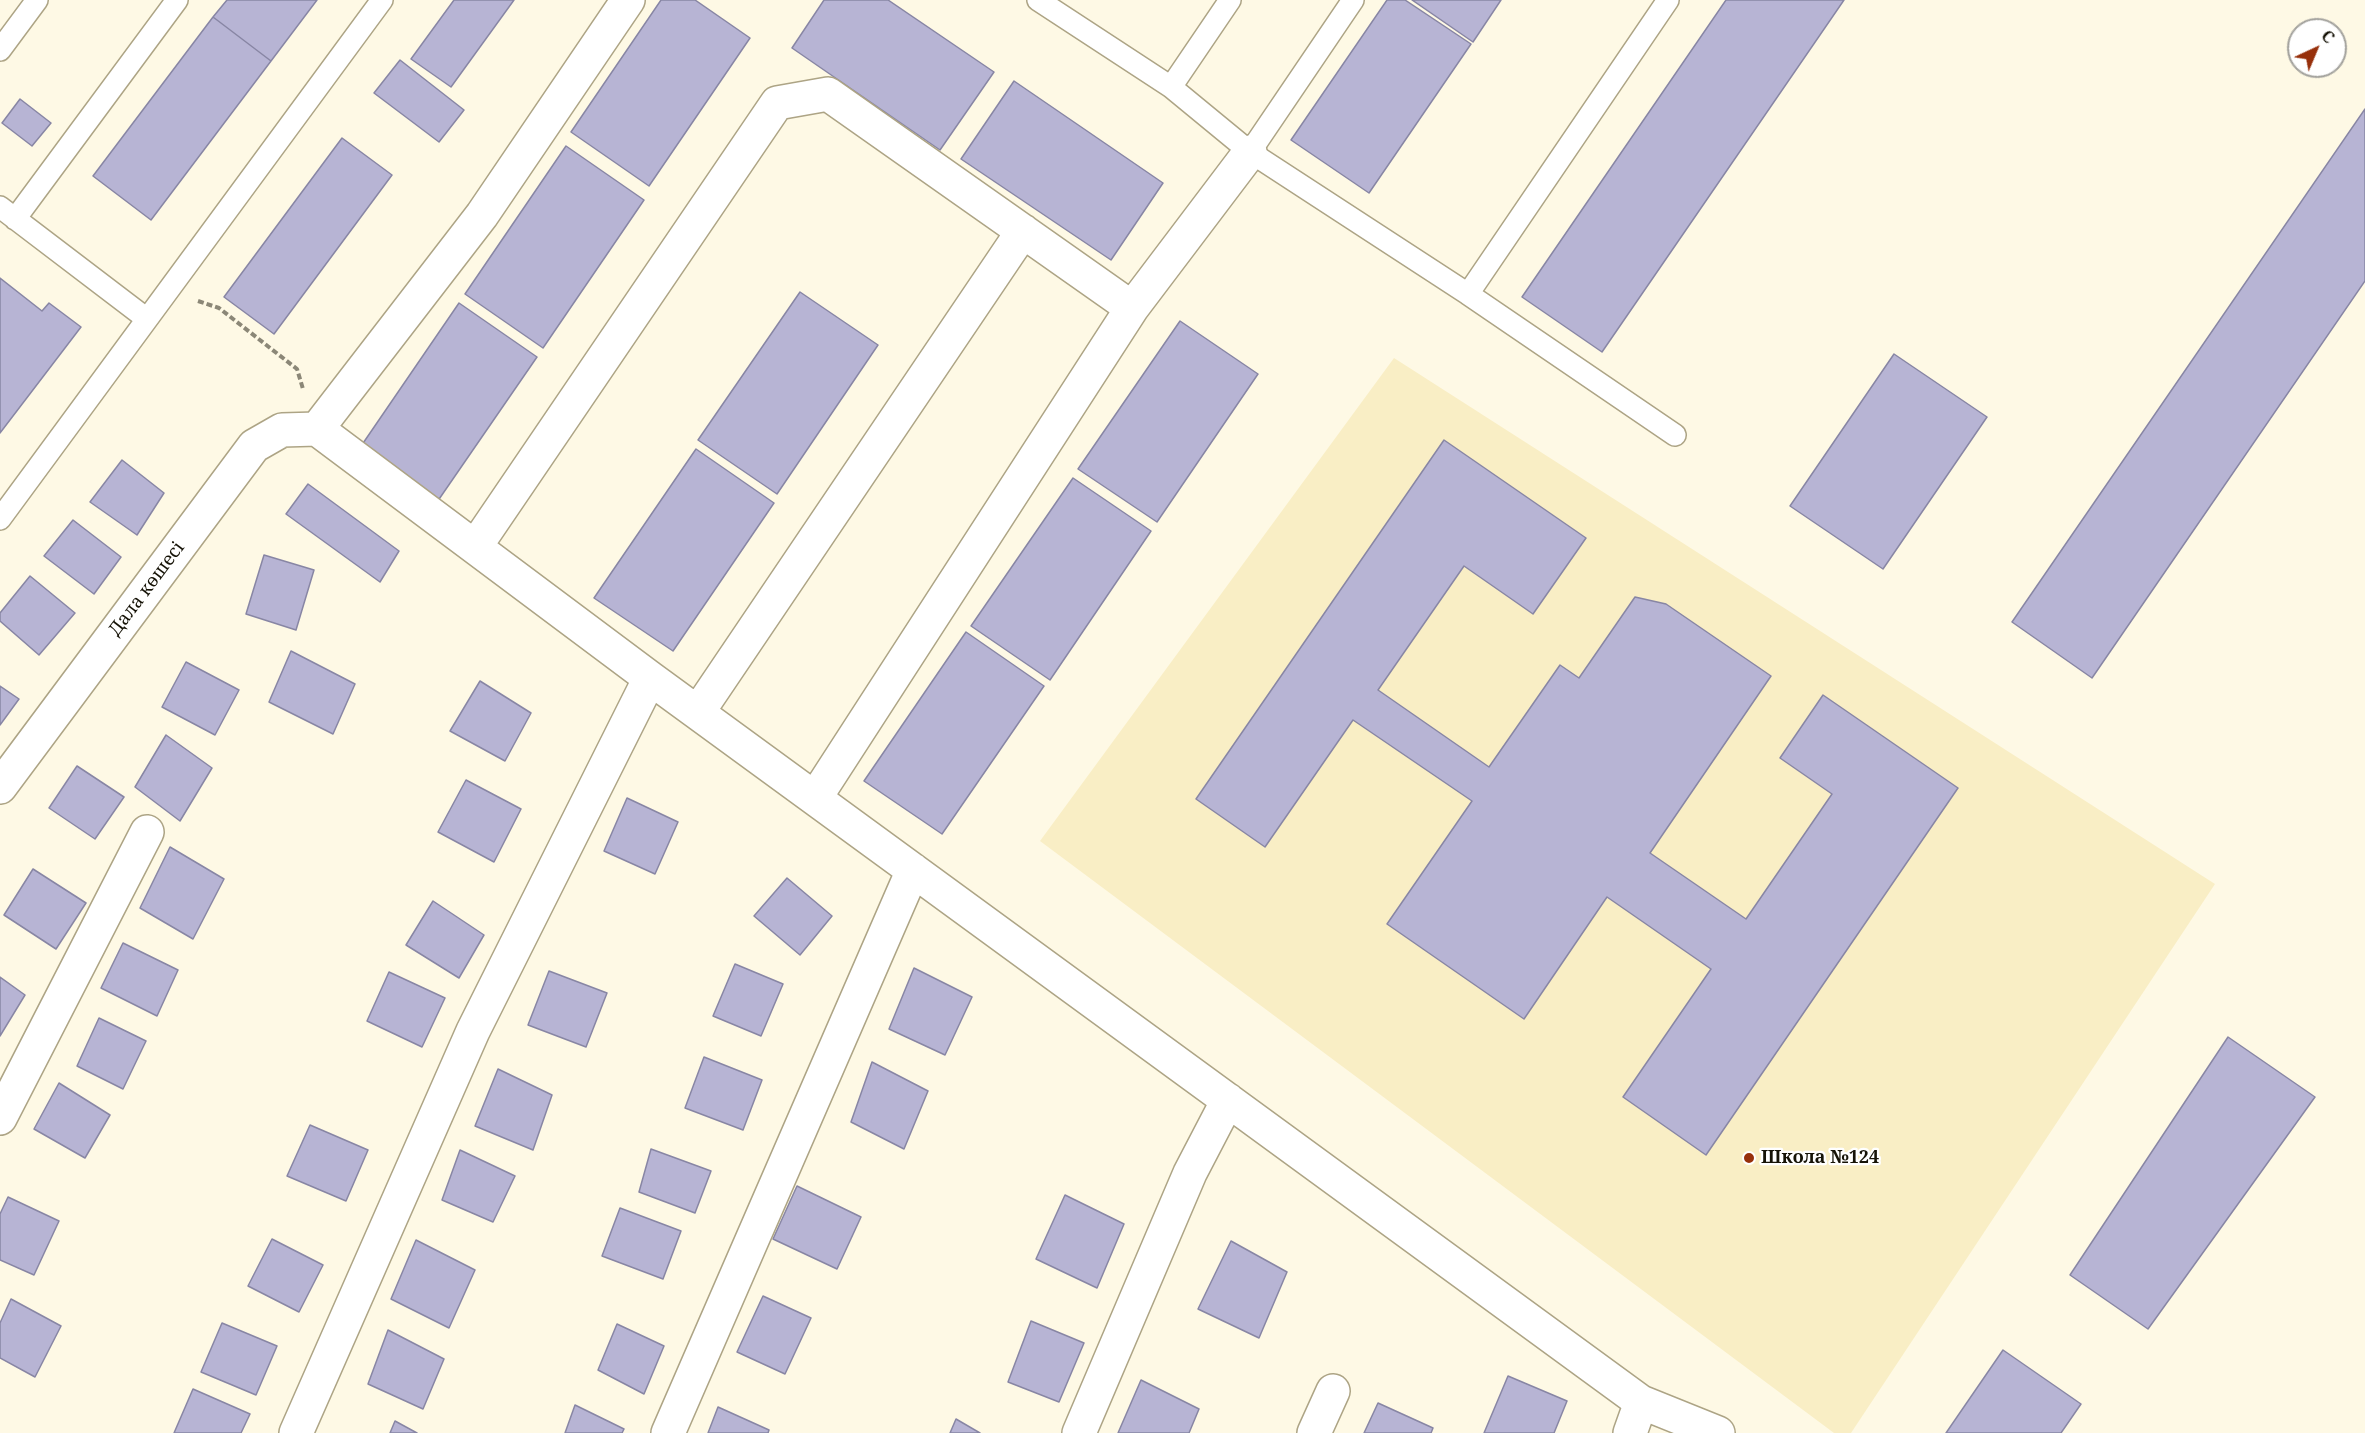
<!DOCTYPE html>
<html>
<head>
<meta charset="utf-8">
<style>
	body { margin:0 }
	#map { position:relative; width:2365px; height:1433px; overflow:hidden; background:#fef9e5; font-family:"Noto Serif",serif }
	canvas { display:block }
	.north { position:absolute; left:2287px; top:18px; width:60px; height:60px; box-sizing:border-box; background:#fff; border:2px solid #a2a19c; border-radius:50%; rotate:44deg; font-size:16px; font-weight:700; line-height:24px; text-align:center; color:#161307 }
	.north::after { content:''; display:block; margin:auto; width:21px; height:27px; background:#97300b; clip-path:polygon(50% 0,100% 100%,50% 72%,0 100%) }
</style>
</head>
<body>
<div id="map">
<canvas width="2365" height="1433"></canvas>
<div class="north">С</div>
</div>
<script>
const c = document.querySelector('canvas').getContext('2d');
c.lineJoin = 'round';
function fill(path, color) { c.fillStyle = color; c.fill(path, 'evenodd'); }
function strokePath(path, color, width, dash) { c.strokeStyle = color; c.lineWidth = width; c.lineCap = dash ? 'butt' : 'round'; c.setLineDash(dash || []); c.stroke(path); }
function drawText(font, color, halo, rows, align = 'center') {
  c.font = font + ' "Noto Serif",serif'; c.lineWidth = 4.5; c.setLineDash([]); c.textBaseline = 'middle'; c.strokeStyle = halo; c.fillStyle = color; for (const [text, x, y, turn = 0] of rows) {
    c.save(); c.translate(x, y); c.rotate((+turn || 0) * Math.PI / 180); c.textAlign = isNaN(turn) ? turn : align; if (halo) c.strokeText(text, 0, 0); c.fillText(text, 0, 0); c.restore();
  }
}
const built = new Path2D(`
	M1394,358L2215,884L1851,1433H1834L1040,841Z`);
const building = new Path2D(`
	M227,0H317L271,61L213,17Z
	M454,0H514L451,87L411,59Z
	M661,0H695L750,38L649,186L571,132Z
	M824,0H888L994,72L940,150L792,48Z
	M1387,0H1405L1471,44L1369,193L1291,140Z
	M1412,0H1501L1473,42Z
	M1726,0H1844L1602,352L1522,297Z
	M213,17L271,61L151,220L93,176Z
	M400,60L464,110L439,142L374,93Z
	M1014,81L1163,183L1111,260L961,159Z
	M20,99L51,123L32,146L2,123Z
	M2365,109V281L2092,678L2012,622Z
	M342,138L392,175L274,334L224,297Z
	M566,146L644,200L543,348L465,294Z
	M0,278L42,311L49,303L81,327L0,433Z
	M800,292L878,345L777,494L698,440Z
	M459,303L537,357L435,505L357,452Z
	M1180,321L1258,374L1157,522L1078,469Z
	M1894,354L1987,417L1883,569L1790,506Z
	M1444,440L1586,538L1533,614L1464,566L1378,690L1489,767L1560,665L1579,678L1635,597L1666,604L1771,676L1650,853L1746,919L1832,794L1780,758L1823,695L1958,788L1706,1155L1623,1097L1711,969L1607,897L1524,1019L1387,924L1472,801L1353,720L1265,847L1196,799Z
	M696,449L774,503L673,651L594,598Z
	M122,460L164,493L137,535L90,502Z
	M1073,478L1151,531L1050,680L971,626Z
	M308,484L399,551L380,582L286,514Z
	M73,520L121,557L94,594L44,556Z
	M264,555L314,570L296,630L246,614Z
	M30,576L75,613L39,655L0,621V613Z
	M966,632L1044,686L942,834L864,781Z
	M291,651L355,684L333,734L269,702Z
	M186,662L239,690L215,735L162,707Z
	M480,681L531,713L505,761L450,731Z
	M0,686L19,699L0,725Z
	M166,735L212,768L180,821L135,787Z
	M77,766L124,797L95,839L49,808Z
	M466,780L521,809L494,862L438,832Z
	M627,798L678,822L655,874L604,851Z
	M170,847L224,879L193,939L140,908Z
	M33,869L86,903L56,949L4,915Z
	M787,878L832,916L800,955L754,916Z
	M433,901L484,935L459,978L406,945Z
	M123,943L178,970L157,1016L101,988Z
	M735,964L783,984L761,1036L713,1016Z
	M914,968L972,997L945,1055L889,1029Z
	M549,971L607,993L586,1047L528,1025Z
	M389,972L445,998L422,1047L367,1021Z
	M0,977L25,995L0,1036Z
	M99,1018L146,1041L123,1089L77,1066Z
	M2228,1037L2315,1097L2148,1329L2070,1275Z
	M704,1057L762,1080L743,1130L685,1108Z
	M872,1062L928,1091L904,1149L851,1122Z
	M498,1069L552,1095L533,1150L475,1126Z
	M59,1083L110,1115L85,1158L34,1129Z
	M310,1125L368,1150L346,1201L287,1176Z
	M651,1149L711,1171L695,1213L639,1192Z
	M460,1150L515,1176L493,1222L442,1200Z
	M797,1186L861,1217L837,1269L773,1239Z
	M1065,1195L1124,1224L1097,1288L1036,1259Z
	M8,1197L59,1221L34,1275L0,1260V1214Z
	M620,1208L681,1231L663,1279L602,1256Z
	M272,1239L323,1265L299,1312L248,1286Z
	M416,1240L475,1270L449,1328L391,1299Z
	M1231,1241L1287,1272L1259,1338L1198,1309Z
	M763,1296L811,1318L785,1374L737,1352Z
	M11,1299L61,1326L35,1377L0,1358V1323Z
	M1031,1321L1084,1343L1059,1402L1008,1382Z
	M222,1323L277,1346L256,1395L201,1372Z
	M617,1324L664,1346L644,1394L598,1370Z
	M388,1330L444,1359L423,1409L368,1384Z
	M2003,1350L2081,1404L2061,1433H1946Z
	M1508,1376L1567,1401L1554,1433H1484Z
	M1141,1380L1199,1409L1189,1433H1118Z
	M193,1389L250,1414L241,1433H174Z
	M1378,1403L1433,1428L1431,1433H1364Z
	M575,1405L624,1429L622,1433H565Z
	M718,1407L769,1430L768,1433H708Z
	M956,1419L980,1433H950Z
	M395,1421L417,1433H390Z`);
const path = new Path2D(`
	M198,301L219,308L297,369L303,389`);
const lane = new Path2D(`
	M1038,0L1171,87L1250,152L1468,294L1668,0
	M0,50L37,0
	M1171,87L1230,0
	M1250,152L1353,0
	M0,207L147,319
	M15,219L177,0
	M1468,294L1675,435
	M0,519L382,0`);
const street = new Path2D(`
	M1132,308L1250,152
	M317,429L650,678L1641,1402L1718,1433
	M317,429L482,215L628,0
	M475,547L777,103L828,94L1132,308L815,798
	M698,712L1023,231
	M0,787L254,446L282,430L317,429
	M0,1118L147,832
	M296,1433L473,1031L650,678
	M668,1433L913,870
	M1079,1433L1190,1173L1228,1100
	M1314,1433L1333,1391
	M1630,1433L1641,1402`);
const markers = [
	[1749,1158,6,"#97300b"]
];
const streetNames = [
	["Дала көшесі",147,589,-53]
];
const poiNames = [
	["Школа №124",1761,1158]
];
fill(built, '#f9eec5');
fill(building, '#b7b4d4');
strokePath(building, '#8886a4', 1.5);
strokePath(lane, '#ada485', 24);
strokePath(street, '#ada485', 36);
strokePath(path, '#8b8777', 4, [6, 3]);
strokePath(lane, '#fff', 21);
strokePath(street, '#fff', 33);
for (const [x, y, r, color] of markers) { const dot = new Path2D(); dot.arc(x, y, r, 0, 2 * Math.PI); c.fillStyle = color; c.fill(dot); strokePath(dot, '#fff', 2); }
drawText('18px', '#161307', '#fff', streetNames);
drawText('bold 18px', '#161307', '#fff', poiNames, 'left');
</script>
</body>
</html>
